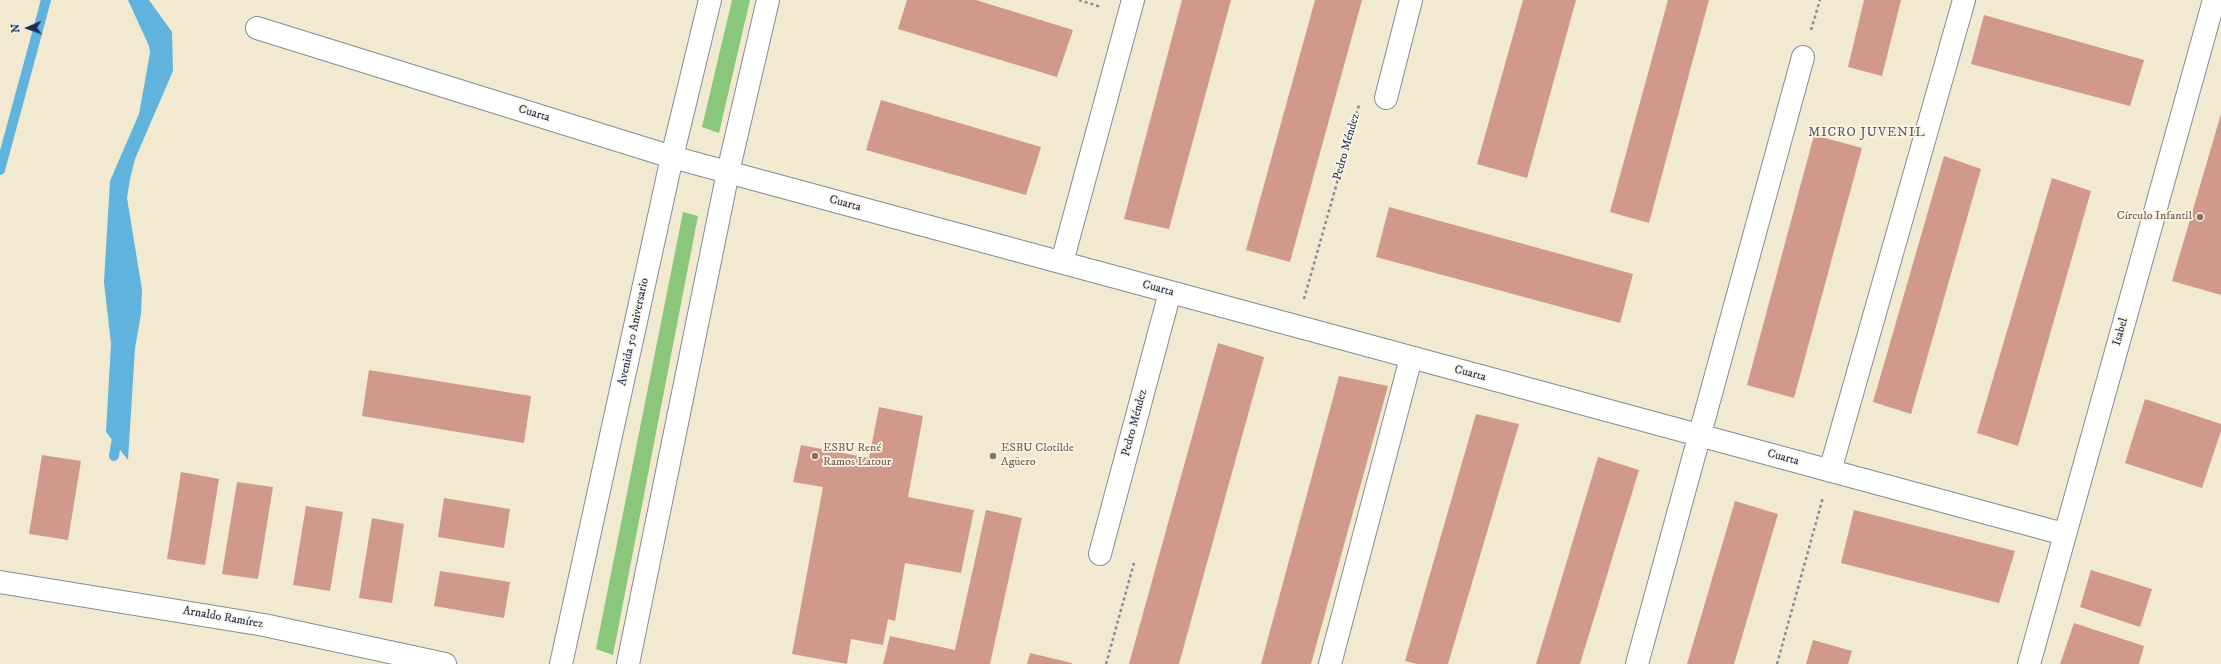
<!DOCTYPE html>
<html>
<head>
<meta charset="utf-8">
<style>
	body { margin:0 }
	#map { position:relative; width:2221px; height:664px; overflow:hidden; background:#f1ead0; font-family:"IM FELL DW Pica",serif }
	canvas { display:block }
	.north { position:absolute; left:8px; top:8px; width:40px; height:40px; -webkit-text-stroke:3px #fcf5e5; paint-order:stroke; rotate:268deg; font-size:11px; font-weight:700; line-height:16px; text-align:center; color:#1b2f5e }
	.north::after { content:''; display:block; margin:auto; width:14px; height:18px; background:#1b2f5e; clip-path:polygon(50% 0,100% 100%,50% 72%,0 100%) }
</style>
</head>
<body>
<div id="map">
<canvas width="2221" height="664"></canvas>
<div class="north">N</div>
</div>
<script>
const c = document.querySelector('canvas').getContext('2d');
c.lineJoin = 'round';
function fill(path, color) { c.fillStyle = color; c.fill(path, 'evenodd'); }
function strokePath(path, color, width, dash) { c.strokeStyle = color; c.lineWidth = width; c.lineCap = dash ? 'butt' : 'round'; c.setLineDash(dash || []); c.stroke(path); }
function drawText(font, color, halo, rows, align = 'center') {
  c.font = font + ' "IM FELL DW Pica",serif'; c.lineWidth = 3.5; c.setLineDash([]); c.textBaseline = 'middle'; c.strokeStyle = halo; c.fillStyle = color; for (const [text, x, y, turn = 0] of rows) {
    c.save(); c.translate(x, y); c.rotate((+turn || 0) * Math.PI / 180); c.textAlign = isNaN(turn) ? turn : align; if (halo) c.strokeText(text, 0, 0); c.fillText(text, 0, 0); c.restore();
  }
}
const green = new Path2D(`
	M732,0H750L719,133L702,127Z
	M683,212L698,216L613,655L596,649Z`);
const water = new Path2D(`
	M128,0H149L172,32L173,71L135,159L130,179L127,198L142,290L141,314L135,348L128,460L106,432L111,344L104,282L110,181L139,114L150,53L149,46Z`);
const stream = new Path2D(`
	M0,170L46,0
	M114,456L118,432`);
const building = new Path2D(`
	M907,0H976L1073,30L1057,77L898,29Z
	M1182,0H1231L1169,229L1124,219Z
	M1315,0H1362L1290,262L1246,250Z
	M1523,0H1576L1527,178L1477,164Z
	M1668,0H1709L1649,223L1610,212Z
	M1864,0H1901L1882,76L1848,67Z
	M1984,15L2144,60L2130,106L1971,64Z
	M881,100L1041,147L1026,195L866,150Z
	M2221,114V295L2172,281Z
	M1814,135L1862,148L1794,398L1747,385Z
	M1944,156L1981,169L1911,414L1873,402Z
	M2052,178L2091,191L2018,446L1977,433Z
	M1389,207L1633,274L1620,323L1376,257Z
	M1218,343L1264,357L1179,664H1129Z
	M369,370L531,396L524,443L362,416Z
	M1339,376L1388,386L1311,664H1261Z
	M2145,399L2221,424V431L2202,488L2125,463Z
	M879,407L923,416L908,497L974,510L961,573L905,563L895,621L888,619L883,645L851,639L847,664L792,654L823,487L793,482L801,445L869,458Z
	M1476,414L1519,424L1448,664H1417L1405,661Z
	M42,455L81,461L68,540L29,534Z
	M1598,457L1639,470L1580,664H1536Z
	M181,472L219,479L205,565L167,559Z
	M237,482L273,487L258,579L222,574Z
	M444,498L510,509L504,548L438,537Z
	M1735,501L1778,514L1734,664H1687Z
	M306,506L343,512L330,591L293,585Z
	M986,510L1022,518L990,664H883L890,636L955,650Z
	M1854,510L2015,551L1999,603L1841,563Z
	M372,518L404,524L392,603L359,598Z
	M2091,570L2152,589L2140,627L2080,607Z
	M440,571L510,582L504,618L434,606Z
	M2074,623L2144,646L2139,664H2060Z
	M1813,640L1852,651L1848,664H1806Z
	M1030,653L1072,663V664H1027Z`);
const path = new Path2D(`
	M1079,0L1101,7
	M1811,30L1820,0
	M1304,299L1359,105
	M1106,664L1134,563
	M1777,664L1823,497`);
const street = new Path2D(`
	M257,28L672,157L2064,534
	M1386,98L1411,0
	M1062,262L1133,0
	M1830,471L1964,0
	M1100,554L1170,292
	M0,582L264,625L445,664
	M1330,664L1411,358
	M1637,664L1803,57
	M2029,664L2214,0`);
const secondary = new Path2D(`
	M561,664L672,157L710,0
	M628,664L728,172L768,0`);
const markers = [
	[2200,217,4,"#8d6e63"],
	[815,456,4,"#8d6e63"],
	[993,456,4,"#8d6e63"]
];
const streetNames = [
	["Cuarta",534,114,17],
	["Pedro Méndez",1347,147,-74],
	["Cuarta",845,204,15],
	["Cuarta",1158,289,15],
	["Avenida 50 Aniversario",634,332,-78],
	["Isabel",2121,332,-74],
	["Cuarta",1470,374,15],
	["Pedro Méndez",1135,423,-75],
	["Cuarta",1783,458,15],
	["Arnaldo Ramírez",223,618,10]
];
const educationNames = [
	["Círculo Infantil",2192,217,"right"],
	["ESBU René",823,449],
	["Ramos Latour",823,463],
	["ESBU Clotilde",1001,449],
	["Agüero",1001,463]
];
const neighbourhoodNames = [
	["MICRO JUVENIL",1867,133]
];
fill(green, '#8ac67b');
fill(water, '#60b3dc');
strokePath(stream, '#60b3dc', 10);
fill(building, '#d0998b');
strokePath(street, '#868c97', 24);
strokePath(secondary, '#868c97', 24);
strokePath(path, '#868c97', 2.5, [3, 3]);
strokePath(street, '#fff', 22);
strokePath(secondary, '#fff', 22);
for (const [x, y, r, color] of markers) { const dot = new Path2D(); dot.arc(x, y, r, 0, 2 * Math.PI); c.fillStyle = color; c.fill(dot); strokePath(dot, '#fcf5e5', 1.5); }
drawText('12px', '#1b2f5e', '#fcf5e5', streetNames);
drawText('12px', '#785e54', '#fcf5e5', educationNames, 'left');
c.letterSpacing = '1px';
drawText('13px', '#5a546e', '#fcf5e5', neighbourhoodNames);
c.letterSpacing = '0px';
</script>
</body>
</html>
